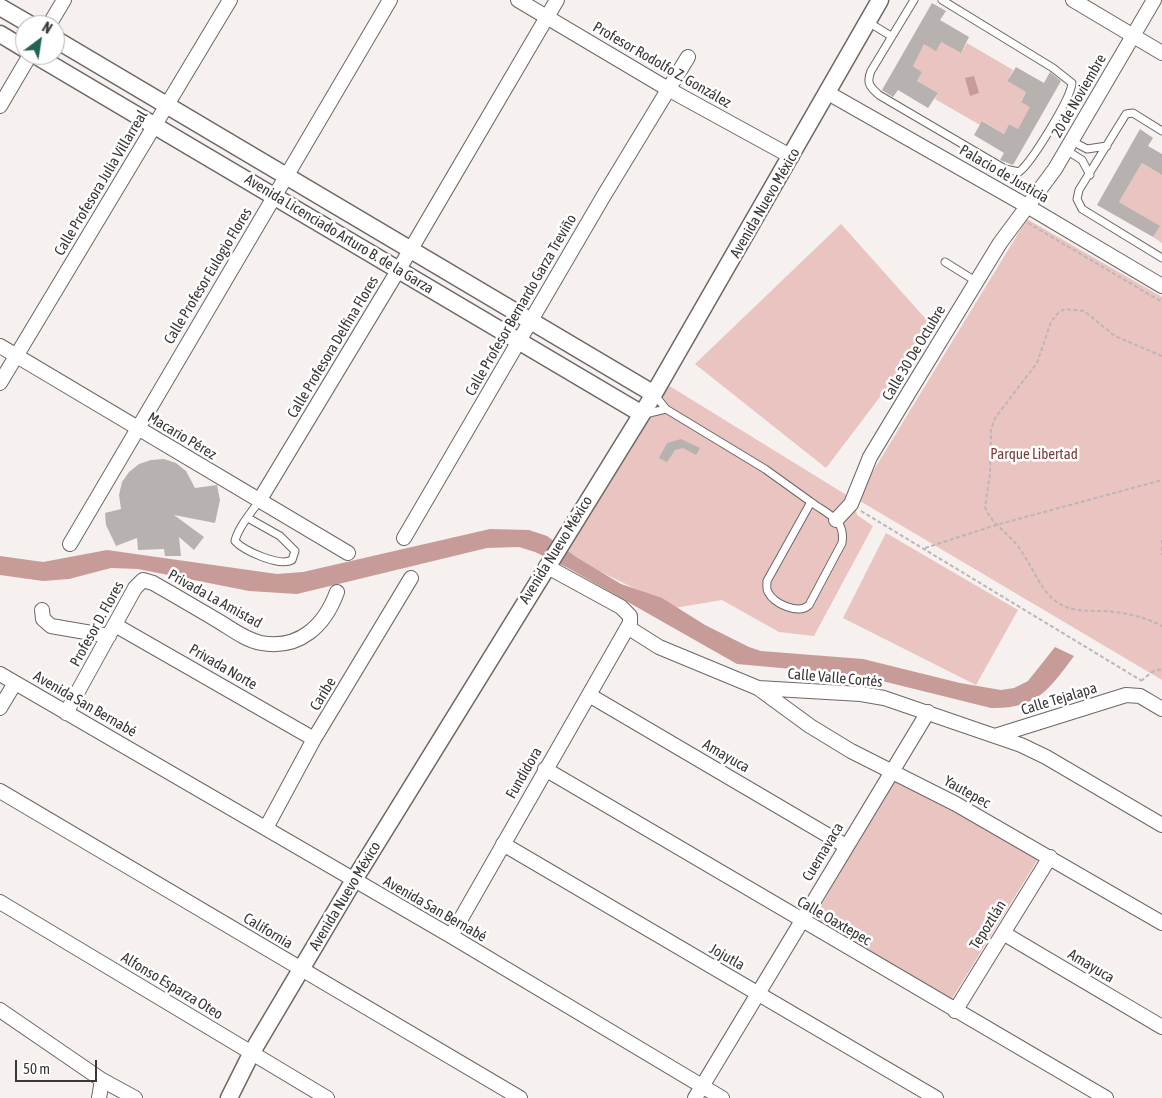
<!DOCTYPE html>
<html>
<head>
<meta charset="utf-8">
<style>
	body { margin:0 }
	#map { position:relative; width:1162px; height:1098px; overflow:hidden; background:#f6f0ef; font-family:"Asap Condensed",sans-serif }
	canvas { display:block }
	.north { position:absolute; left:15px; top:15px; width:50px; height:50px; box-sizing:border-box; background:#fff; border:1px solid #b0afaf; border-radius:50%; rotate:31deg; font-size:14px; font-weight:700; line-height:20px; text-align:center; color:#3a3737 }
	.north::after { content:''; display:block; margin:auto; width:18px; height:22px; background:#206455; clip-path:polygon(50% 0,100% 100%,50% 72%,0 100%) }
	.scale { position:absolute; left:15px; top:1060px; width:82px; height:22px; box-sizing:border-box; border:2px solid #3a3737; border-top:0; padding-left:6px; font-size:15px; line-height:18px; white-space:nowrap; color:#3a3737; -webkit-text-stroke:4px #fff; paint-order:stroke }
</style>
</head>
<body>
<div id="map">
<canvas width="1162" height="1098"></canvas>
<div class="north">N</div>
<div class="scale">50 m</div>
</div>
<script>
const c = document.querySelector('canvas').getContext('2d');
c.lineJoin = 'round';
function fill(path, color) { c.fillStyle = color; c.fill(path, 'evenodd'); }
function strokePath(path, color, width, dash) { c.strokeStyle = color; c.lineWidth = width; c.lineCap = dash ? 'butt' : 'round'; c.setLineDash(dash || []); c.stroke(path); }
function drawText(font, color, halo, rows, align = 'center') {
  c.font = font + ' "Asap Condensed",sans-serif'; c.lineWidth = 5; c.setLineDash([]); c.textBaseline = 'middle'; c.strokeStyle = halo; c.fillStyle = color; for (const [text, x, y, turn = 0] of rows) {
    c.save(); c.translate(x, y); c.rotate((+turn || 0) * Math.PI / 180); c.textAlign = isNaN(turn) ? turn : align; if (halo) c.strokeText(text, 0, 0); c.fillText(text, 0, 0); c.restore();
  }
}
const green = new Path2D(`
	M941,42L961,53L967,43L1013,70L1007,81L1026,92L1021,101L1031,107L1018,129L1009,124L1004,134L983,121L980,125L935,99L938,93L917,81L922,72L912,65L924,44Z
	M1142,163L1162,175V243L1153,237L1159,226L1119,202Z
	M1027,219L1162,297V680L860,501L867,481Z
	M841,224L933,327L826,468L695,364Z
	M663,382L853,499L857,515L873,526L814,636L779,632L722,600L674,608L565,554Z
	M886,533L1018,610L976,685L843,618Z
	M893,777L1038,859L950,1002L813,920Z`);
const water = new Path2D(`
	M974,76L979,93L970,96L965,78Z
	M490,529L529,530L547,536L576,557L621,584L662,598L705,625L749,647L761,651L863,659L960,683L1001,690L1014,688L1028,681L1055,647L1074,656C1049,690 1036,709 991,708L858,675L737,664L568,568L535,552L519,547L487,548L297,594L249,591L138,569L111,568L69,579L43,581L0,575V556L43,562L107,550L277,574L303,572Z`);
const building = new Path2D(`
	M932,3L946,11L940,20L969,37L961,53L941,42L936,51L924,44L913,66L922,72L917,81L938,93L928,108L898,90L893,97L882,90Z
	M1016,67L1044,83L1050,72L1061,81L1013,165L1000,160L1004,153L974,135L982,121L1004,134L1009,124L1018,129L1030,107L1021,102L1026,92L1007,81Z
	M1140,129L1153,138L1148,146L1162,154V175L1142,163L1119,202L1160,226L1153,237L1097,205Z
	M681,439L700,448L696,455L683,448L675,450L667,462L659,458L667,443Z
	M164,459L176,463L186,471L195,488L217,485L220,500L215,523L174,515L204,537L194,550L179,537L181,556H165L164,549L138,550L137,538L116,546L106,525L105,513L121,509L119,495L122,482L129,472L139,464L151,460Z`);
const path = new Path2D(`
	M1028,223L1162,302
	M1162,356L1115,336L1084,311L1065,309L1058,313L1051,322L1037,363L995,418L991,430L990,474L985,507C992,525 1008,532 1019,548C1031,564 1038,585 1053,599C1071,615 1092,609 1115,612C1131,614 1147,618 1162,626
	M861,511L1142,681
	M1162,540V555
	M925,548L996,525L1162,480
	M1141,681L1152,672L1162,669`);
const service = new Path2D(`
	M914,0L871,71C866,83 870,87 879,95L1005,169L1019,172C1032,162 1071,98 1072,83L1053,68L942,0
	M868,22L891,36
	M1162,131L1133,113L1126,114L1079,190L1077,199L1082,209L1162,258
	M1072,141L1087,149L1107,146
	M1066,150L1082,160L1090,175
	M945,262L977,282
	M654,394L666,409L765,469L811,502
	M645,414L666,409
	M811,502C827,514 846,519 842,543L809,605C799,615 774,604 768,592C766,589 767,585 767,581Z
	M248,518L280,536L295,551L292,560C280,567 244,551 235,541C238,527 252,512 259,501`);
const minor = new Path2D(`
	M518,0L668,89L792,157
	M1073,0L1162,53
	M49,25L64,0
	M828,93L1027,206L1162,286
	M0,106L30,55
	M0,346L348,553
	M0,383L230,0
	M259,501L411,249L557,0
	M836,520L851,504L870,457L911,389L1000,243L1055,169L1154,0
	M404,538L603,197L688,57
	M70,544L390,0
	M42,610L43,619L51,626L109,636
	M115,625L314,739
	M629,628L659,647L758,688L861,694L884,698L1021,745L1046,757L1162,825
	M0,674L451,936L722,1098
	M758,688L810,726L851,751L956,804L1162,923
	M589,695L846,846
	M0,708L15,683
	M66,713L135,588L143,580L153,583C176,596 198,609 220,622C233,630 246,640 261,643C300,650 325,625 337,592
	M995,736L1126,695L1140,696L1162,709
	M545,769L1106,1098
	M0,791L520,1098
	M266,828L314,739L411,578
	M503,844L936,1098
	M0,902L327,1098
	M1003,933L1162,1027
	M451,936L630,623V616L621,607L546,566
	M0,1010L102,1080L135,1098
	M955,1011L1050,857
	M99,1098L102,1080
	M695,1098L928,712`);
const tertiary = new Path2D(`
	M0,7L31,25
	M0,34L25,49
	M55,39L654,394
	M35,55L642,414
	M229,1098L252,1052L354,880L648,404L880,0`);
const streetNames = [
	["Profesor Rodolfo Z. González",662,65,30],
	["20 de Noviembre",1079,96,-60],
	["Palacio de Justicia",1004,174,30],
	["Calle Profesora Julia Villarreal",101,183,-59],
	["Avenida Nuevo México",765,203,-60],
	["Avenida Licenciado Arturo B. de la Garza",339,234,31],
	["Calle Profesor Eulogio Flores",208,276,-59],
	["Calle Profesor Bernardo Garza Treviño",521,305,-60],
	["Calle Profesora Delfina Flores",333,347,-59],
	["Calle 30 De Octubre",914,353,-59],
	["Macario Pérez",182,436,31],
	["Avenida Nuevo México",556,550,-58],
	["Privada La Amistad",215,599,29],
	["Profesor D. Flores",97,624,-61],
	["Privada Norte",223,667,30],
	["Calle Valle Cortés",835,678,5],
	["Caribe",323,694,-59],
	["Calle Tejalapa",1059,699,-17],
	["Avenida San Bernabé",85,704,30],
	["Amayuca",726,756,30],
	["Fundidora",524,773,-60],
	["Yautepec",967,792,29],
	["Cuernavaca",823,852,-59],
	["Avenida Nuevo México",345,896,-59],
	["Avenida San Bernabé",435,909,30],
	["Calle Oaxtepec",834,921,30],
	["Tepoztlán",988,925,-58],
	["California",268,931,31],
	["Jojutla",727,957,30],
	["Amayuca",1091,966,31],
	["Alfonso Esparza Oteo",172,986,31]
];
const parkNames = [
	["Parque Libertad",1034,454]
];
fill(green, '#e9c4c0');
fill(water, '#c79c98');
fill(building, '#b7b1b0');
strokePath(service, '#6d6766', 9);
strokePath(minor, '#6d6766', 16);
strokePath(tertiary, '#6d6766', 19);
strokePath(path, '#bcb7b6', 2, [4, 2.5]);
strokePath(service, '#fff', 7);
strokePath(minor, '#fff', 14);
strokePath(tertiary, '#fff', 16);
drawText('15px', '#3a3737', '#fff', streetNames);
drawText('15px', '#783e39', '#fff', parkNames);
</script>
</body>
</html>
